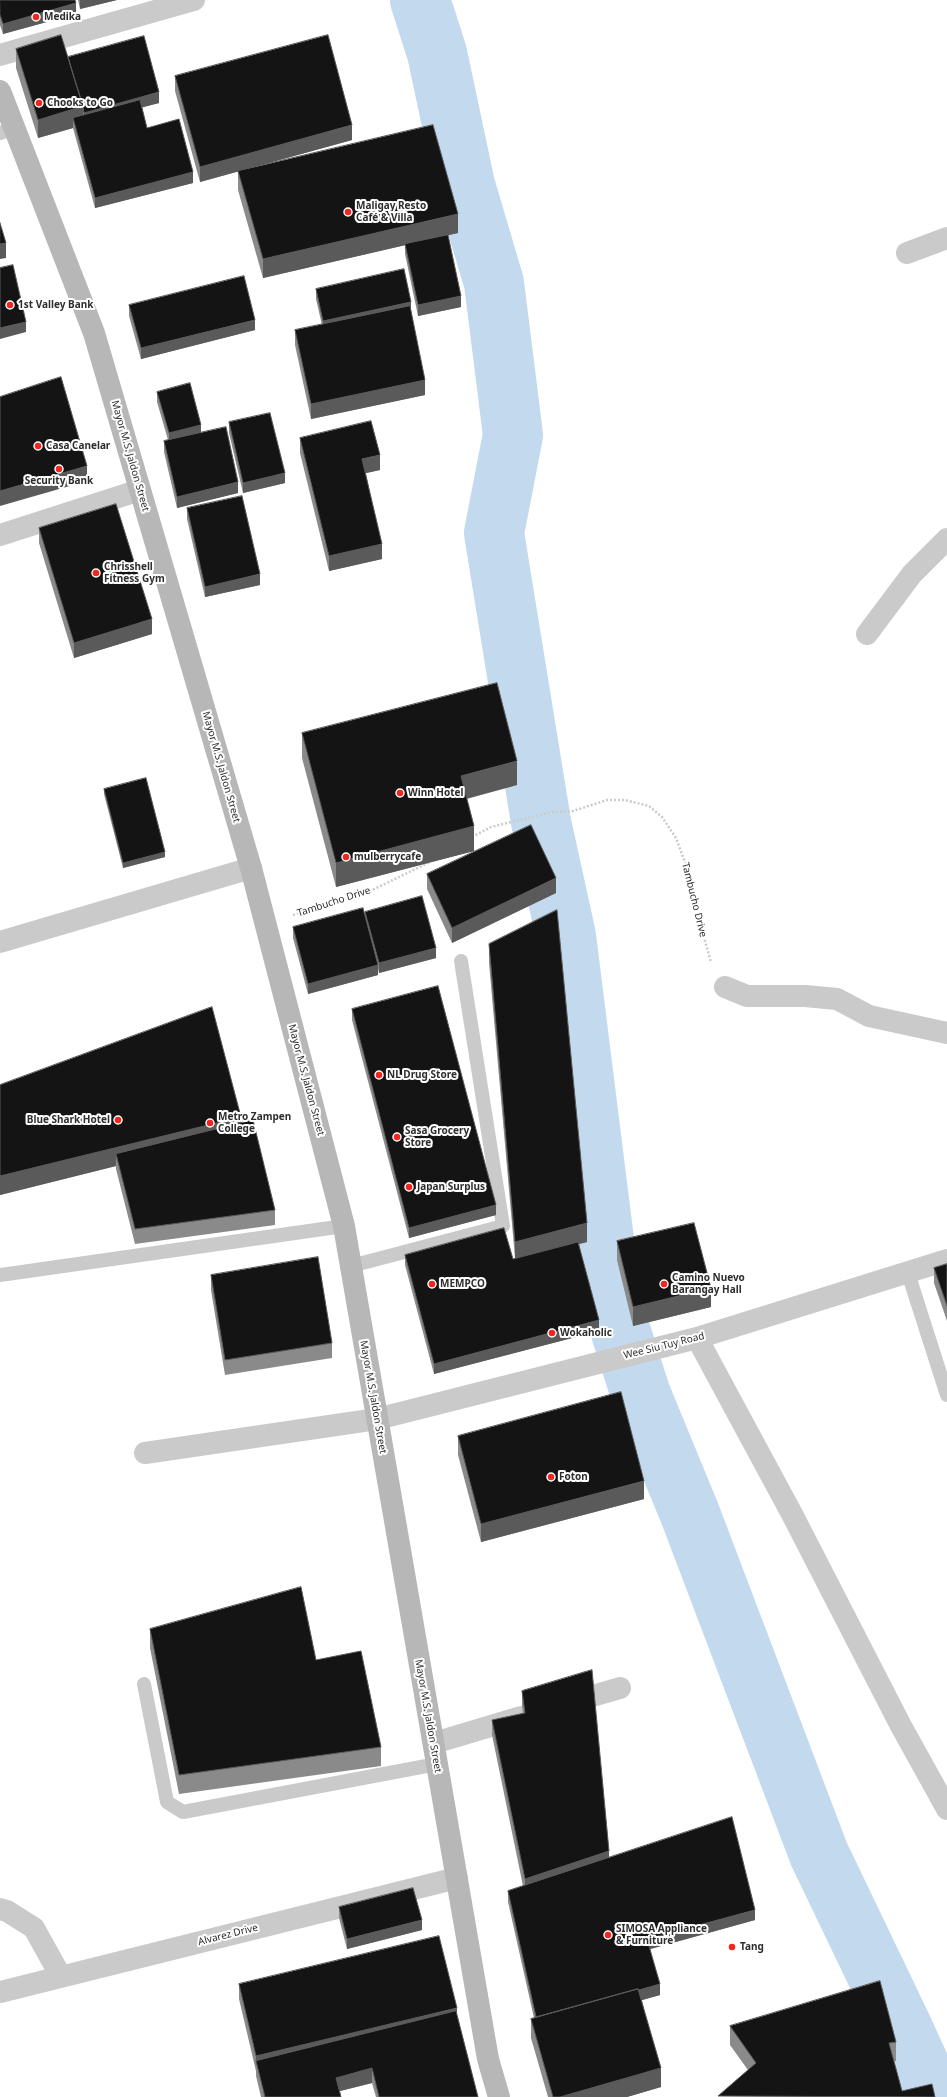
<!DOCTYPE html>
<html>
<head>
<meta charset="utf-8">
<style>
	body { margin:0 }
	canvas { display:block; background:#fff }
</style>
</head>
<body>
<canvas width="947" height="2097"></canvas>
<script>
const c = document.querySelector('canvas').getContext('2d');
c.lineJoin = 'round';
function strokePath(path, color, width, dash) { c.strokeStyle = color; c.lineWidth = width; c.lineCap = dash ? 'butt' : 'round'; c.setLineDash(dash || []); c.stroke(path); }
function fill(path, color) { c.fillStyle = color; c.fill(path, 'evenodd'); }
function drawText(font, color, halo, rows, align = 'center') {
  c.font = font + ' "Noto Sans",sans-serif'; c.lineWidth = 4; c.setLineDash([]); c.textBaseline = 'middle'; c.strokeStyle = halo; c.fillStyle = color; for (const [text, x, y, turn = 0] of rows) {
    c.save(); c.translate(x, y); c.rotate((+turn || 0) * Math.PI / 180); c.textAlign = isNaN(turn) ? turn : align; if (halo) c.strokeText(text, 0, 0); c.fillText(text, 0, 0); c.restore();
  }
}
const river = new Path2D(`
	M420,0L437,53L465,185L494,283L513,435L494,533L541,822L566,936L612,1304L641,1395L690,1514L819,1854L901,2025L934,2097`);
const path = new Path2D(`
	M472,837L491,827L552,812L573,811L607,800H625L649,806L662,817L676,838L686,865L694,903L711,962
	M293,915L366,893L430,862`);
const lane = new Path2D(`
	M0,133L15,128
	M351,1266L503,1226L461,961
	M908,1273L947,1395
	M0,1275L344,1226
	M144,1684L167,1802L183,1812L437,1764`);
const street = new Path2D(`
	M0,55L194,0
	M907,253L947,238
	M0,535L140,490
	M867,634L912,574L947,539
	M0,942L251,868
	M725,987L747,996H805L837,999L869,1016L947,1033
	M697,1338L793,1516L901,1726L947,1809
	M145,1453L377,1419L697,1338L947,1260
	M565,1704L620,1688
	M434,1743L521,1717
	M0,1909L7,1911L34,1928L61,1977
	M0,1992L457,1878`);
const secondary = new Path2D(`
	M0,91L94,333L251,868L344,1226L488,2059L499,2097`);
const wall = new Path2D(`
	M0,0L76,14L3,34L0,25Z
	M78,0H117L80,9Z
	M16,49L68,60V57L159,103L142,107L147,128L193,183L95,208L73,128L38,138L16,68Z
	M175,76L352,140L200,182L175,91Z
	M238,171L458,233L448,235L461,307L418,316L405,254V245L263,278L238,190Z
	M316,289L411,310L425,395L311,419L295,345V330L322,325L316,299Z
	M129,305L255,330L141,359L129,316Z
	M157,392L201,433L238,493L177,508L164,452V441L168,440L157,402Z
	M229,422L285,483L243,493L229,433Z
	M300,438L380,470L366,473L382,559L329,571L300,453Z
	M187,508L260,585L205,597L187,519Z
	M39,528L152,634L74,658L39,543Z
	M302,733L517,785L467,799L474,851L336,887L302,758Z
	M104,789L165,857L123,868L104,794Z
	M427,874L556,893L452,943L427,889Z
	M365,912L436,958L379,973L378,969V975L308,994L293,938V927L365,918Z
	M489,944L587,1242L579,1244L599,1331L434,1374L405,1265V1255L513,1259L515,1258L489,963Z
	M352,1009L496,1215L409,1238L352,1020Z
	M0,1085L241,1123L275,1210V1225L135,1244L116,1169V1166L0,1195Z
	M617,1241L711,1307L633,1326L617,1260Z
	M947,1264V1321L934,1283V1268Z
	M211,1275L332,1343V1358L225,1375L211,1290Z
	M458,1436L644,1499L481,1542L458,1455Z
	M150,1629L316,1660L381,1747V1766L179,1794L150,1648Z
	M522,1691L609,1858L755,1920L650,1949L660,1995L642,2000L661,2087L627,2097H548L531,2038V2019L534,2018L508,1902V1891L523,1886L492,1735V1720L523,1713L522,1706Z
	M339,1907L422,1930L347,1949L339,1918Z
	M239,1984L457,2015L478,2097H376L372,2083L340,2091L341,2097H261L256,2076V2071L239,1999Z
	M730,2026L896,2042V2061H894L902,2091L935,2097L748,2070L730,2045Z`);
const shadedWall = new Path2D(`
	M80,0H117L80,9Z
	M76,3V14L3,34V24Z
	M159,92V103L84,123V113Z
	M83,106V125L73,118V128L38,138V120Z
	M352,125V140L200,182V167Z
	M193,172V183L95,208V198Z
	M458,214V233L263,278V259Z
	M6,243V258L0,259V244Z
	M461,296V307L418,316V305Z
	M411,302V313L323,332V321Z
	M255,320V330L141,359V348Z
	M26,322V332L0,339V328Z
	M425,380V395L311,419V404Z
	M201,425V435L169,443V433Z
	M380,455V470L362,474V459Z
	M87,466V481L0,506V491Z
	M285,473V483L243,493V483Z
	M238,482V493L177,508V497Z
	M382,544V559L329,571V556Z
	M260,574V585L205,597V587Z
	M152,619V634L74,658V643Z
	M517,761V785L461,800V776Z
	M474,826V851L336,887V863Z
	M165,852V857L123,868V863Z
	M556,878V893L452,943V928Z
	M436,948V958L379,973V963Z
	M378,965V975L308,994V984Z
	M241,1117V1136L116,1154V1166L0,1195V1176Z
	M496,1205V1215L409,1238V1228Z
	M587,1223V1242L515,1260V1242Z
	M711,1288V1307L633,1326V1307Z
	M599,1320V1331L434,1374V1364Z
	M644,1481V1499L481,1542V1524Z
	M609,1851V1866L525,1894V1879Z
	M755,1910V1920L647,1950V1939Z
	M422,1920V1930L347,1949V1939Z
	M660,1984V1995L537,2030V2020Z
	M457,2008V2023L256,2061V2071V2056Z
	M372,2068V2083L336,2092V2078Z
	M661,2068V2087L627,2097H560Z`);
const building = new Path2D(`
	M0,0H75L76,3L3,24L0,15Z
	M61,35L83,106L38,120L16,49Z
	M328,35L352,125L200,167L175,76Z
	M144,36L159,92L84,113L83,106L75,81L68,57Z
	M140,100L147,128L179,119L193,172L95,198L73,118Z
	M433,125L458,214L263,259L238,171Z
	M0,223L6,243L0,244Z
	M448,235L461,296L418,305L405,244Z
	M13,265L26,322L0,328V268Z
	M404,269L411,302L323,321L316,289Z
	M244,276L255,320L141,348L129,305Z
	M410,306L425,380L311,404L295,330Z
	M61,377L87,466L0,491V397Z
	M190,383L201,425L169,433L157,392Z
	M270,413L285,473L243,483L229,422Z
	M371,421L380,455L362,459L382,544L329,556L300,438Z
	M226,427L238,482L177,497L164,441Z
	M242,496L260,574L205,587L187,508Z
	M116,504L152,619L74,643L39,528Z
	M497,683L517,761L461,776L474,826L336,863L302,733Z
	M146,778L165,852L123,863L104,789Z
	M531,825L556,878L452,928L427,874Z
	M422,896L436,948L379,963L365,912Z
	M363,908L378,965L308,984L293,927Z
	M557,910L587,1223L515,1242L489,944Z
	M438,986L496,1205L409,1228L352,1009Z
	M212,1007L241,1117L0,1176V1085Z
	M253,1120L275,1210L135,1229L116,1154Z
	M694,1223L711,1288L633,1307L617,1241Z
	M504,1228L513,1259L578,1242L599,1320L434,1364L405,1255Z
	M318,1257L332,1343L225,1360L211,1275Z
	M947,1264V1306L934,1268Z
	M621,1392L644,1481L481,1524L458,1436Z
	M301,1587L316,1660L361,1651L381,1747L179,1775L150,1629Z
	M592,1670L609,1851L525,1879L492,1720L525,1713L522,1691Z
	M732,1817L755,1910L647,1939L660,1984L639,1990L638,1989L536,2017L508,1891Z
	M413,1888L422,1920L347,1939L339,1907Z
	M439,1936L457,2008L256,2056L239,1984Z
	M880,1981L896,2042L889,2043L902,2091L932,2084L935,2097L718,2096L756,2063L730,2026Z
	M638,1989L661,2068L560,2097H553L531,2019Z
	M456,2011L478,2097H379L372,2068L336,2078L341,2097H265L256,2061Z`);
const markers = [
	[36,17,4,"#f5241e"],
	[39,103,4,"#f5241e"],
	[348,212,4,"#f5241e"],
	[10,305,4,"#f5241e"],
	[38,446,4,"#f5241e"],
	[59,469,4,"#f5241e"],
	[96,573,4,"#f5241e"],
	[400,793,4,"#f5241e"],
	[346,857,4,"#f5241e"],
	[379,1075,4,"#f5241e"],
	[118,1120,4,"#f5241e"],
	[210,1123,4,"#f5241e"],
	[397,1137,4,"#f5241e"],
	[409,1187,4,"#f5241e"],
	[432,1284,4,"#f5241e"],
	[664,1284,4,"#f5241e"],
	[552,1333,4,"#f5241e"],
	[551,1477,4,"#f5241e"],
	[608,1935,4,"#f5241e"],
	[732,1947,4,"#f5241e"]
];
const poiNames = [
	["Medika",44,17],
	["Chooks to Go",47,103],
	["Maligay Resto",356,206],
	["Café & Villa",356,218],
	["1st Valley Bank",18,305],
	["Casa Canelar",46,446],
	["Security Bank",59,481,"center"],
	["Chrisshell",104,567],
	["Fitness Gym",104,579],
	["Winn Hotel",408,793],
	["mulberrycafe",354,857],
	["NL Drug Store",387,1075],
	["Metro Zampen",218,1117],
	["College",218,1129],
	["Blue Shark Hotel",110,1120,"right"],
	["Sasa Grocery",405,1131],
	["Store",405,1143],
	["Japan Surplus",417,1187],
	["Camino Nuevo",672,1278],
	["Barangay Hall",672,1290],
	["MEMPCO",440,1284],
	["Wokaholic",560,1333],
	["Foton",559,1477],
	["SIMOSA Appliance",616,1929],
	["& Furniture",616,1941],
	["Tang",740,1947]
];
const streetNames = [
	["Mayor M.S. Jaldon Street",130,456,74],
	["Mayor M.S. Jaldon Street",221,767,74],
	["Tambucho Drive",694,900,76],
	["Tambucho Drive",334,902,-18],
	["Mayor M.S. Jaldon Street",306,1080,75],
	["Wee Siu Tuy Road",664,1346,-14],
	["Mayor M.S. Jaldon Street",373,1397,80],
	["Mayor M.S. Jaldon Street",428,1716,80],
	["Alvarez Drive",228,1935,-14]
];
strokePath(river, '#c3d9ee', 60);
strokePath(path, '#cacaca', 2.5, [2, 2]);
strokePath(lane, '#cacaca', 14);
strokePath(street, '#cacaca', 22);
strokePath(secondary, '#b7b7b7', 22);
fill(wall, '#8a8a8a');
fill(shadedWall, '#5a5a5a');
fill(building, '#141414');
strokePath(building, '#5a5a5a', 1);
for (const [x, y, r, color] of markers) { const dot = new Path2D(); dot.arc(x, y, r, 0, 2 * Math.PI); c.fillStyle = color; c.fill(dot); strokePath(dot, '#fff', 1.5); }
drawText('bold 10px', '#2d2d2d', '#fff', poiNames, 'left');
drawText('10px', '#2d2d2d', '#fff', streetNames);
</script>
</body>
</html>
